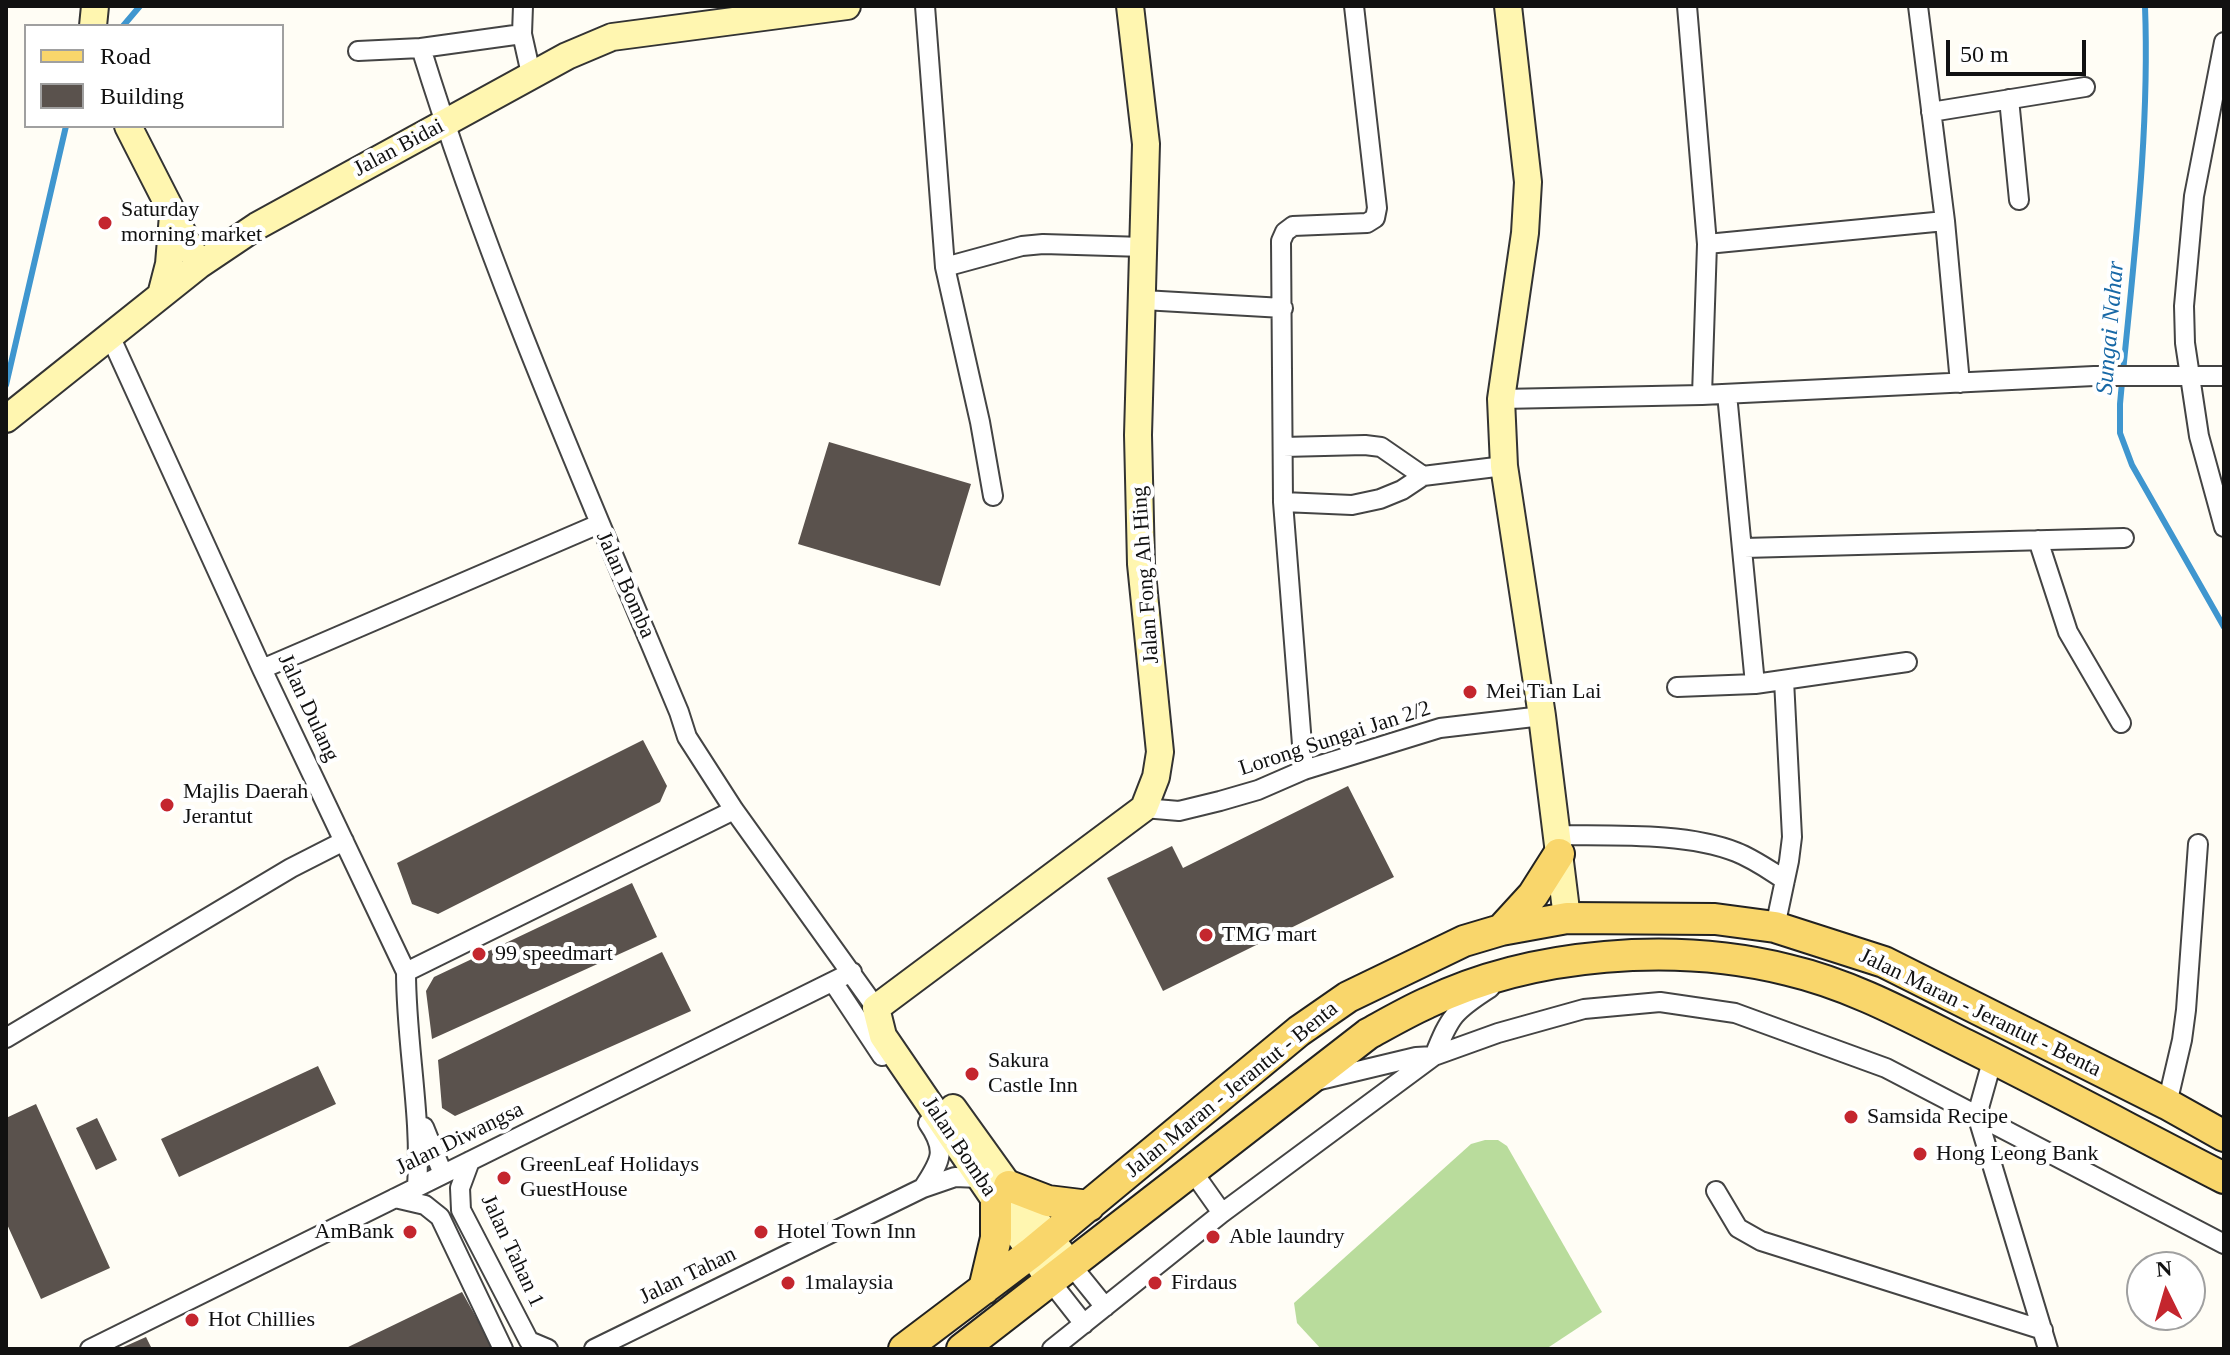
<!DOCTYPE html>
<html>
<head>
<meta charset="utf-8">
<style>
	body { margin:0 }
	#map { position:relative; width:2230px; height:1355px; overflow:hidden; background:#fffdf5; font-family:Georgia,serif }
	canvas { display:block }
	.frame { position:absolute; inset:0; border:8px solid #111; pointer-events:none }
	.legend { position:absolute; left:24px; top:24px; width:260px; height:104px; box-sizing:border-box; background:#fff; border:2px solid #a0a0a0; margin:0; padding:10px 14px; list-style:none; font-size:24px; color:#111 }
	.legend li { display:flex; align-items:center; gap:16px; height:40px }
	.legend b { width:40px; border:2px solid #a0a0a0 }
	.north { position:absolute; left:2126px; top:1251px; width:80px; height:80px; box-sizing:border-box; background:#fff; border:2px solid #a0a0a0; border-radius:50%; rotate:355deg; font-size:22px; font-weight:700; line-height:32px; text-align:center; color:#111 }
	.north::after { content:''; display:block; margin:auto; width:28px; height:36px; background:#c4262e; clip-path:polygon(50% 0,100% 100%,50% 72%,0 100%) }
	.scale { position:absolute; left:1946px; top:40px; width:140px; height:36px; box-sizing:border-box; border:4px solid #111; border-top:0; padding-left:10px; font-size:24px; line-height:28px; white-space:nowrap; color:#111; -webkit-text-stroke:6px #fff; paint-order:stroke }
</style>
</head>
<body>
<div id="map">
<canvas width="2230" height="1355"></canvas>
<div class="frame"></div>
<ul class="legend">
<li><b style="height:10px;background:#f9d66b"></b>Road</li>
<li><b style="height:22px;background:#5a524d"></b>Building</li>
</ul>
<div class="north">N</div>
<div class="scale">50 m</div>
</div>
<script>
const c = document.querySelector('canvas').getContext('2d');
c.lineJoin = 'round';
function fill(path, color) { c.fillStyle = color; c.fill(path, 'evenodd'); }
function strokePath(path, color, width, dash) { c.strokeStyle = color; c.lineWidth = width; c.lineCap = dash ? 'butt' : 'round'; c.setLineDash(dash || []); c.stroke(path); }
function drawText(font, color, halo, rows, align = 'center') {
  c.font = font + ' Georgia,serif'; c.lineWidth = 8; c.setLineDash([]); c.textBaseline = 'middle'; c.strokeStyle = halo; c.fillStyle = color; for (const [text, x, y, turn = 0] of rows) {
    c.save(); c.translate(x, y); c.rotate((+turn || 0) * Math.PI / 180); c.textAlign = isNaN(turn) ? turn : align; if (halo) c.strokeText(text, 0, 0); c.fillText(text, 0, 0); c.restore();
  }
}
const forest = new Path2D(`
	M1485,1140H1498L1507,1146L1602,1312L1546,1349H1321L1297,1323L1294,1303L1471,1144Z`);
const stream = new Path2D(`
	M2145,6C2150,139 2132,272 2120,404V433L2132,465L2224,627
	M123,26L140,6
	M6,385L66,126`);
const building = new Path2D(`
	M829,442L971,484L940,586L798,544Z
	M643,740L667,786L660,802L438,914L412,904L397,863Z
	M1348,786L1394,877L1163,991L1107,878L1172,846L1183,868Z
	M632,883L657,937L432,1039L426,991L434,977Z
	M662,952L691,1011L455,1116L442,1108L438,1060Z
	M318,1066L336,1104L179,1177L161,1139Z
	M36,1104L110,1268L41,1299L6,1222V1118Z
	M97,1118L117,1160L96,1170L76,1128Z
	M462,1292L494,1349H344Z
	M146,1337L152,1349H119Z`);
const street = new Path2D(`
	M523,6L522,34L531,74
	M925,6L945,267L980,422L993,496
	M1687,6L1707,244L1702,395
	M1918,6L1945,221L1960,383
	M522,34L421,48C491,275 588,493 679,712L687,737L734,810L876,1008
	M2224,42L2194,196L2184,306L2185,343L2199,436L2224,527
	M358,51L421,48
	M2009,99L2019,200
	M1931,112L2085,87
	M1707,244L1945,221
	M945,267L1022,246L1043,244L1144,247
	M1143,300L1283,308
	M111,338L262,669L406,972C406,1044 422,1115 417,1187
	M1727,394L1755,684L1907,662
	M1501,399L1702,395L2094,376H2224
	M1283,447L1365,445L1381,447L1423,476
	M1283,502L1352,505L1380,499L1402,490L1423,476L1504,466
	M2038,540L2068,632L2121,723
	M1744,548L2124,538
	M262,669L599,524
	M1677,687L1755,684
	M1304,770L1283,502L1281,241L1285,232L1293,226L1367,223L1375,218L1377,208L1354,6
	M1144,808L1179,811L1220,801L1258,790L1304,770L1440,728L1542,716
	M1557,835C1611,836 1686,832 1736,852C1754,859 1769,870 1785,880
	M1775,927L1789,861L1792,837L1784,680
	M406,972L734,810
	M833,982L882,1056
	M6,1038L291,868L344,841
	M1993,1058L1977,1115L2048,1349
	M1320,1080L1416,1057L1434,1056L1498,1033L1584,1009L1660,1002L1735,1013L1886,1068L2224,1244
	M2167,1104L2182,1040L2186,1010L2198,844
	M424,1127L443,1174
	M470,1161L460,1188L461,1210L529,1341L548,1349
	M1193,1172L1222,1213
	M923,1188C940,1161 948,1152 928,1123
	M1716,1191L1738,1228L1761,1241L2043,1330
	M395,1198L425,1205L440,1217L503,1349
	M1071,1265L1105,1307
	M1051,1282L1084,1324
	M90,1349L852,972
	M594,1349L923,1188L955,1177L979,1178
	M1052,1349L1222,1213L1434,1056C1450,1016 1454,1011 1490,988`);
const secondary = new Path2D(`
	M1508,6L1528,182L1525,233L1501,399L1504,466L1542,716L1567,918
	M93,26L95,6
	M128,126L199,265
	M161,295L169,264L173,215
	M6,419L199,265L257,226L567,56L612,37L847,6
	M876,1008L1144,808L1156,777L1160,752L1141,564L1138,435L1146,144L1130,6
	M876,1008L883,1036L1051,1282
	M953,1108L1009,1186L1071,1265`);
const primary = new Path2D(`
	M1501,930L1533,895L1559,854
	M1009,1186L1048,1201L1089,1206
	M984,1289L996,1238V1203
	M904,1349L1031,1253L1299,1031L1348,997L1464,941L1501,930L1567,918L1715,919L1775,927L1884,962L2167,1104L2224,1136
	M962,1349L1368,1034C1388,1023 1407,1012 1427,1003C1533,952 1676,942 1788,970C1852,985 1908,1016 1966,1045C2053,1088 2138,1134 2224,1178`);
const markers = [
	[105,223,8,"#c4262e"],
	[1470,692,8,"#c4262e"],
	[167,805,8,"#c4262e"],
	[1206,935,8,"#c4262e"],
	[479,954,8,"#c4262e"],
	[972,1074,8,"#c4262e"],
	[1851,1117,8,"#c4262e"],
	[1920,1154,8,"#c4262e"],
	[504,1178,8,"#c4262e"],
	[410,1232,8,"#c4262e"],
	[761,1232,8,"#c4262e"],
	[1213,1237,8,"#c4262e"],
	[788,1283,8,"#c4262e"],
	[1155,1283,8,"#c4262e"],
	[192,1320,8,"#c4262e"]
];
const streetNames = [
	["Jalan Bidai",399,148,-28],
	["Jalan Fong Ah Hing",1146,575,-94],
	["Jalan Bomba",625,585,66],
	["Jalan Dulang",308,708,65],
	["Lorong Sungai Jan 2/2",1335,739,-18],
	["Jalan Maran - Jerantut - Benta",1980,1013,26],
	["Jalan Maran - Jerantut - Benta",1232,1090,-39],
	["Jalan Diwangsa",460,1139,-26],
	["Jalan Bomba",959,1147,56],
	["Jalan Tahan 1",512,1251,65],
	["Jalan Tahan",688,1276,-26]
];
const poiNames = [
	["Saturday",121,210],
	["morning market",121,235],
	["Mei Tian Lai",1486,692],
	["Majlis Daerah",183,792],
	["Jerantut",183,817],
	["TMG mart",1222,935],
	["99 speedmart",495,954],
	["Sakura",988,1061],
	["Castle Inn",988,1086],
	["Samsida Recipe",1867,1117],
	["Hong Leong Bank",1936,1154],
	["GreenLeaf Holidays",520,1165],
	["GuestHouse",520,1190],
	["AmBank",394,1232,"right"],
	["Hotel Town Inn",777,1232],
	["Able laundry",1229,1237],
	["1malaysia",804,1283],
	["Firdaus",1171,1283],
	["Hot Chillies",208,1320]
];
const waterNames = [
	["Sungai Nahar",2111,328,-85]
];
fill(forest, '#b9dc9c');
strokePath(stream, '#3f96cf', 6);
fill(building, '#5a524d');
strokePath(street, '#444', 22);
strokePath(secondary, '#333', 30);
strokePath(primary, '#222', 34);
strokePath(street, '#fff', 18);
strokePath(secondary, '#fff6b0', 26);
strokePath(primary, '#f9d66b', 30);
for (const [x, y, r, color] of markers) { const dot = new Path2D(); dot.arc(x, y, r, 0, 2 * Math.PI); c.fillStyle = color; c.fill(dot); strokePath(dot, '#fff', 3); }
drawText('22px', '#111', '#fff', streetNames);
drawText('22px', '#111', '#fff', poiNames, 'left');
drawText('italic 24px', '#1768a6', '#fff', waterNames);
</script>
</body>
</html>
